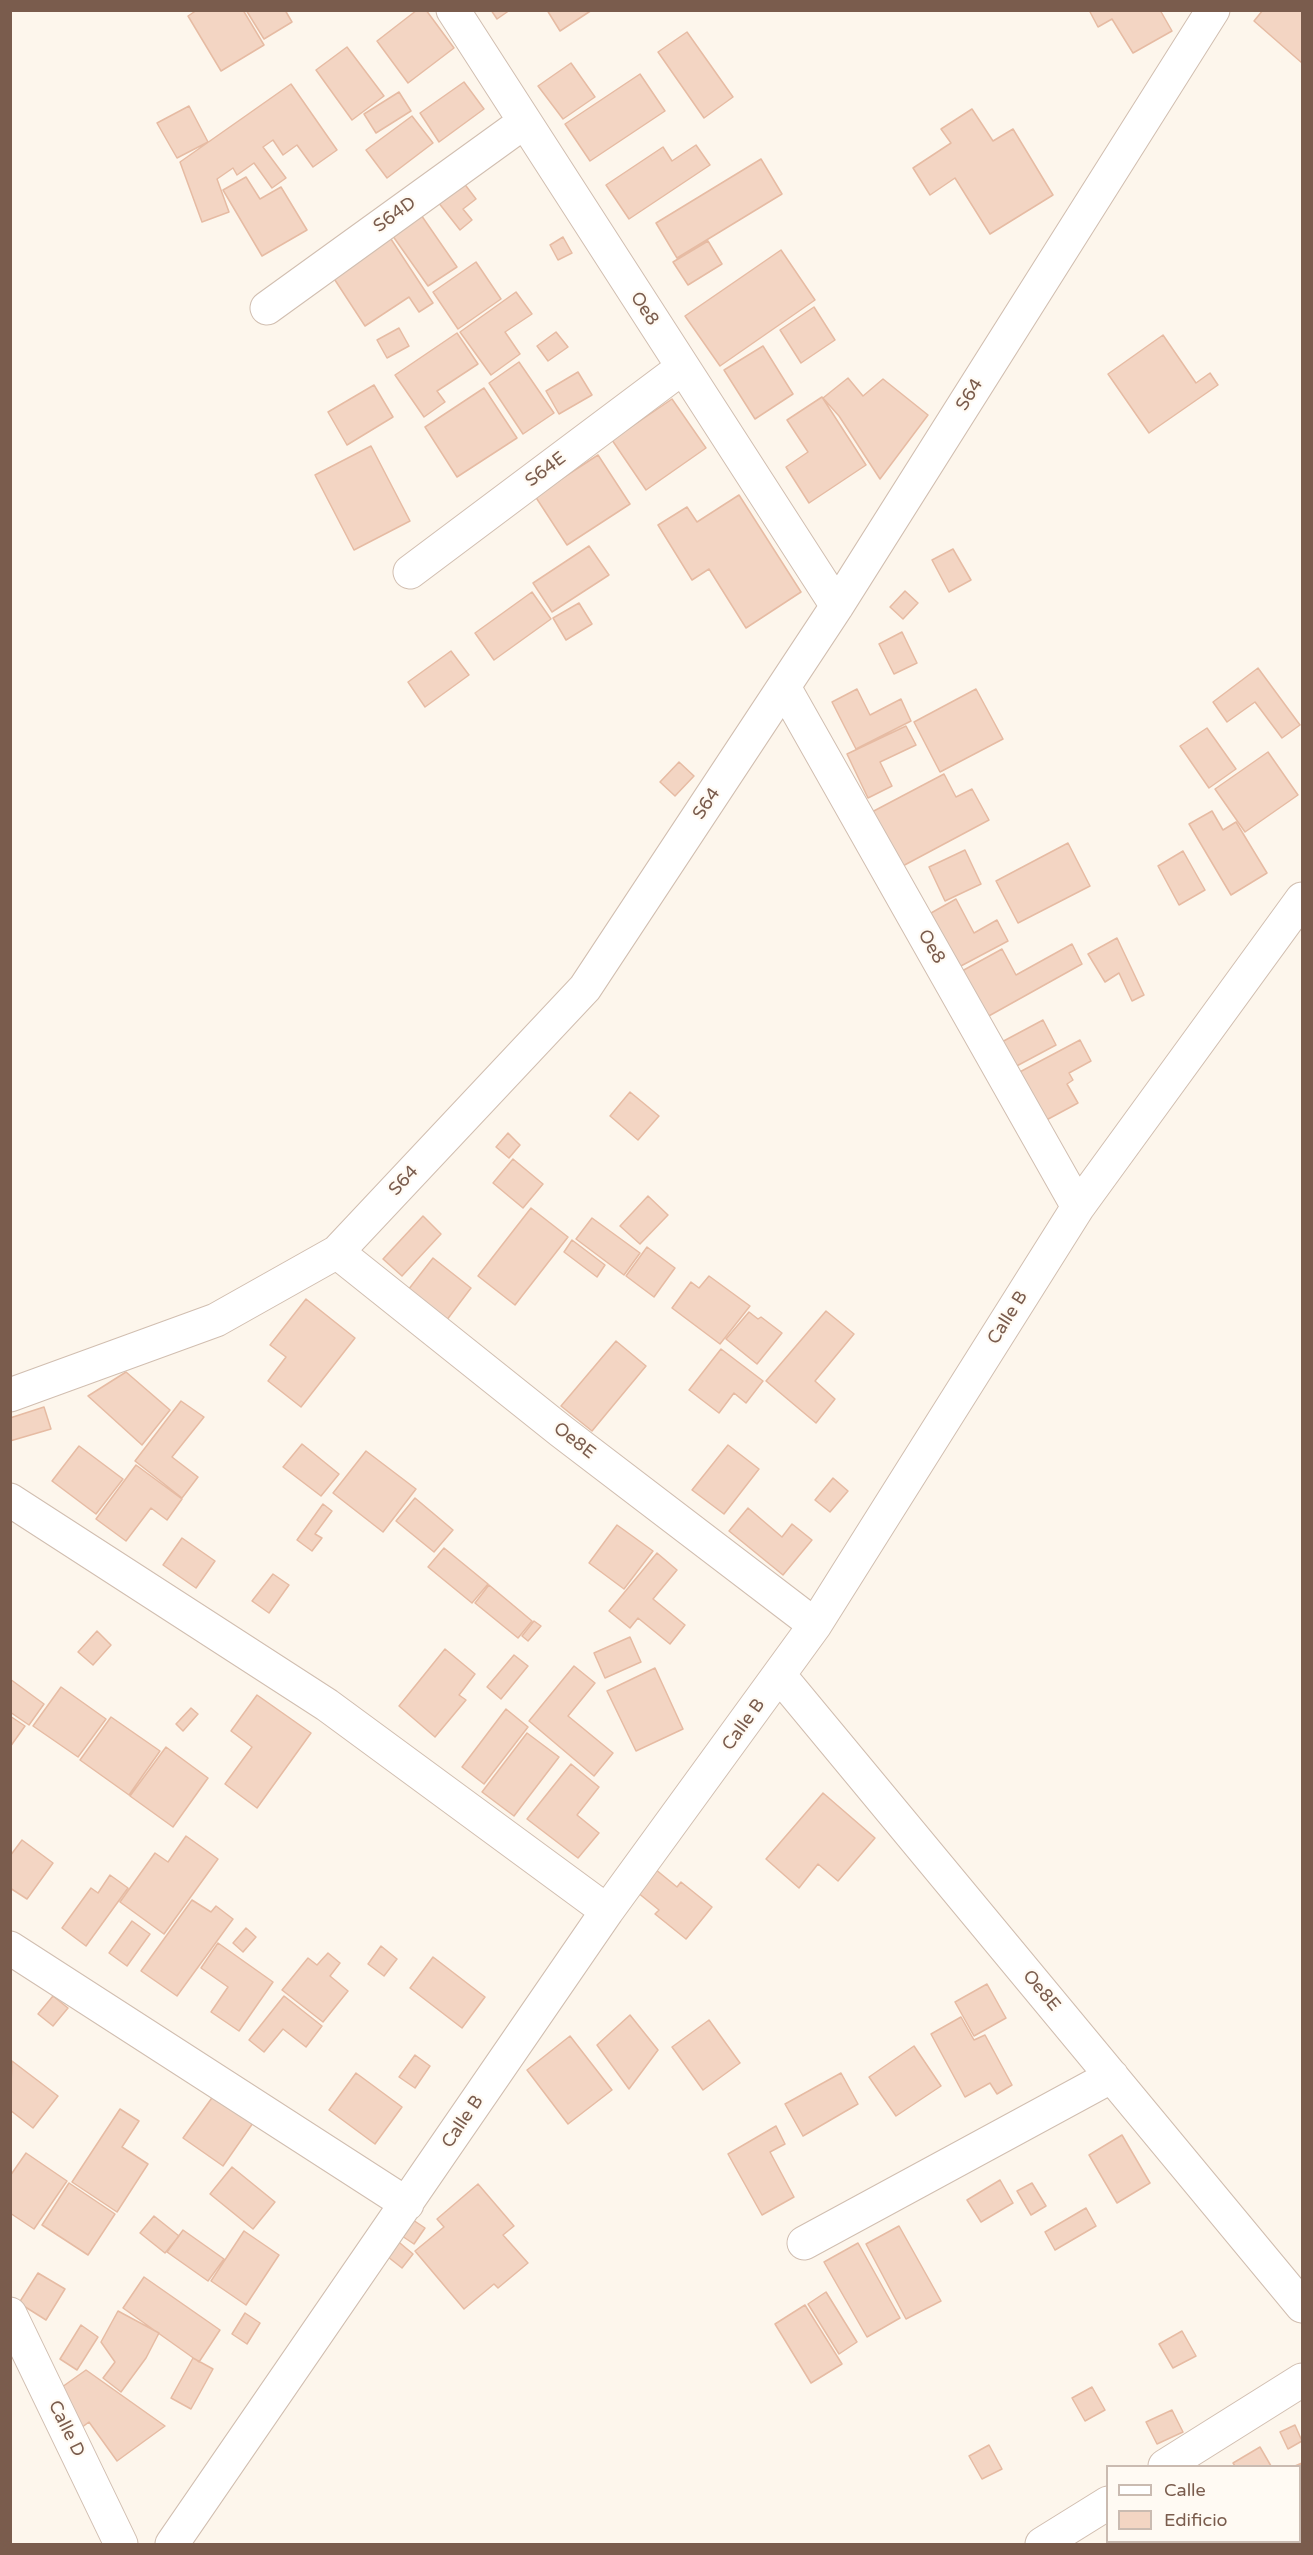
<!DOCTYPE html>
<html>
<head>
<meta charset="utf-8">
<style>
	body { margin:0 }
	#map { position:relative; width:1313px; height:2555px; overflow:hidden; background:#fdf6ec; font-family:"Varela Round",sans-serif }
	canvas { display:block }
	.frame { position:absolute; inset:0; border:12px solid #7a5c4d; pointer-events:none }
	.legend { position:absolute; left:1106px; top:2465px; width:195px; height:78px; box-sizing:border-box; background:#fffaf3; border:2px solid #cabbb1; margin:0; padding:8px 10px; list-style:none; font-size:18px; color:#7a5c4d }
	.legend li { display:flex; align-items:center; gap:12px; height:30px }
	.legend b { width:30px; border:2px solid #cabbb1 }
</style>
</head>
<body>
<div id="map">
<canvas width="1313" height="2555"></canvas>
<div class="frame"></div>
<ul class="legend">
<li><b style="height:8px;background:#fff"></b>Calle</li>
<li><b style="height:16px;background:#f3d5c3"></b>Edificio</li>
</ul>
</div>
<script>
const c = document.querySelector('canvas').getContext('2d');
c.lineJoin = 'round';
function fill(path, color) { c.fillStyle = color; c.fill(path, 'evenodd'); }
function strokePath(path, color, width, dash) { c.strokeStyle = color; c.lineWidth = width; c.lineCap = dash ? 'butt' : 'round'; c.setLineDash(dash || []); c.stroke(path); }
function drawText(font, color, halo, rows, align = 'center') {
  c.font = font + ' "Varela Round",sans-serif'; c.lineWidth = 4.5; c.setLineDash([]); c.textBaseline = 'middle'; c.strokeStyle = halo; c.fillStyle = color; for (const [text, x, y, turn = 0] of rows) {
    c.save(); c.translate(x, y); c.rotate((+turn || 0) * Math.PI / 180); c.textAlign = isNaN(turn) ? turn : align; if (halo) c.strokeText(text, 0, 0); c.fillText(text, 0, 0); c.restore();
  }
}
const building = new Path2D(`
	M197,10H243L264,45L221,71L188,16Z
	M246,10H285L292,22L264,39Z
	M417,10H426L454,48L408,83L377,41Z
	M491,10H510L497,19Z
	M547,10H592L560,31Z
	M1089,10H1160L1172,31L1133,53L1112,19L1098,27Z
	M1263,10H1302V63L1254,21Z
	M687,32L733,97L704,118L658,52Z
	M347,47L384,96L352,120L316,70Z
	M571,63L595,97L563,119L538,86Z
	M640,74L665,111L590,161L565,124Z
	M464,82L484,109L439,142L420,113Z
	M291,84L337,150L313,167L297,145L283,155L273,140L263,147L286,178L272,188L254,163L237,175L233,168L217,179L229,212L202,222L180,162Z
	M399,92L411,111L376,133L364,114Z
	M189,106L208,142L177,158L157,123Z
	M972,109L993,141L1013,129L1053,195L990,234L955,178L930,195L913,168L951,143L941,129Z
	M412,116L433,143L387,178L366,150Z
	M696,145L710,165L629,219L606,185L663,147L672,161Z
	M761,159L782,194L677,258L656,223Z
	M246,177L260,199L281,187L307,230L262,256L223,190Z
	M463,182L476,199L463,209L472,220L460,230L438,202Z
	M419,212L457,267L428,286L390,232Z
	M389,236L433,303L419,312L409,297L365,326L331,274Z
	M563,237L572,253L558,260L550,245Z
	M708,241L722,264L688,285L673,262Z
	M781,250L815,300L720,366L685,316Z
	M476,262L501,299L458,329L433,292Z
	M516,292L532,314L505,332L520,354L491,375L460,332Z
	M814,307L835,340L801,363L780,330Z
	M399,328L409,346L387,358L377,340Z
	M556,332L568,347L548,361L537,346Z
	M457,333L478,364L437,391L445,402L424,417L395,375Z
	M1163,335L1196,383L1210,373L1218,385L1149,433L1108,374Z
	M763,346L793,394L755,419L724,370Z
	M519,362L554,413L523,434L489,383Z
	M578,372L592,395L559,414L546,391Z
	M848,378L863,396L883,379L928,415L880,479L839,416L823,398Z
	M374,385L393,417L347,445L328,412Z
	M484,388L517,438L457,477L425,427Z
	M822,397L866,465L809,503L786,467L808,452L787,420Z
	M672,399L706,448L646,490L612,440Z
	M371,446L410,521L354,550L315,475Z
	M598,455L630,504L567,545L535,496Z
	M739,495L801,592L746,628L709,569L692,580L658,525L687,507L697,522Z
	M589,546L609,575L552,612L533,583Z
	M953,549L971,580L949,592L932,560Z
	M905,591L918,603L903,619L890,607Z
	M532,592L551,619L494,660L475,633Z
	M579,603L592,624L566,640L553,618Z
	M902,632L917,663L894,674L879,644Z
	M451,651L469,675L425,707L408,682Z
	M1258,668L1300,725L1282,738L1255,702L1227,722L1213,702Z
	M857,689L870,715L901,699L911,721L856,749L832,702Z
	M976,689L1003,739L940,772L914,722Z
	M906,726L916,745L880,762L892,786L868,798L847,754Z
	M1207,728L1236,769L1209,788L1180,746Z
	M1268,752L1298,795L1245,832L1215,789Z
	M679,762L694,776L675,796L660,782Z
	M944,774L956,797L972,789L989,820L899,868L870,813Z
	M1212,811L1223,830L1236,822L1267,873L1231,895L1189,824Z
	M1068,843L1090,886L1018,923L996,881Z
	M965,850L981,884L945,901L929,867Z
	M1183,851L1205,890L1179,905L1158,866Z
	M956,899L974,933L997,920L1008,941L959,967L931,913Z
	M1117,938L1144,995L1132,1001L1119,973L1105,982L1088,954Z
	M1072,944L1082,964L987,1017L962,971L1002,949L1016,975Z
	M1043,1020L1056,1045L1011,1069L998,1044Z
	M1080,1040L1091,1061L1069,1073L1073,1080L1067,1084L1078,1103L1039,1124L1014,1075Z
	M630,1092L659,1116L638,1140L610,1116Z
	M508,1133L520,1145L509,1158L496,1147Z
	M513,1159L543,1184L523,1208L493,1183Z
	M648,1196L668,1215L640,1244L620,1226Z
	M531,1208L568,1237L515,1305L478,1276Z
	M423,1216L441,1234L402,1276L383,1259Z
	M592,1218L640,1253L624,1275L576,1239Z
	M572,1240L605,1265L597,1277L564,1252Z
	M647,1247L675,1268L654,1297L626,1276Z
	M433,1258L471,1288L440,1329L401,1299Z
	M709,1276L750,1306L720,1344L672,1308L691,1282L699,1288Z
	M306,1299L355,1338L301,1407L268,1381L286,1357L270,1345Z
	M826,1311L854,1334L815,1381L835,1399L816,1423L766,1381Z
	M749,1312L758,1319L761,1317L782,1333L757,1364L726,1339Z
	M616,1341L646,1366L592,1431L561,1406Z
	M721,1349L763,1381L746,1403L734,1393L719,1413L689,1390Z
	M126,1372L170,1410L142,1445L88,1396Z
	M181,1401L204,1417L172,1457L198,1477L182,1498L135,1461Z
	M44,1407L51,1429L10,1441V1418Z
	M302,1444L339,1474L321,1496L283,1467Z
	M728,1445L759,1469L724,1514L692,1490Z
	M79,1446L123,1479L96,1514L52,1481Z
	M366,1451L416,1489L383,1532L333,1493Z
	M136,1465L182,1499L167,1520L151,1508L126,1541L96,1519Z
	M833,1478L848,1491L830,1512L815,1500Z
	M415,1498L453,1530L434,1552L396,1521Z
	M323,1504L332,1511L315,1534L322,1538L312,1551L297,1540Z
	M748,1508L782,1537L792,1524L812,1540L783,1575L729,1531Z
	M617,1525L653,1551L624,1589L589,1563Z
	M182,1538L215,1561L196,1588L163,1565Z
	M444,1548L488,1584L472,1603L428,1567Z
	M657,1553L677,1570L653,1599L685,1625L670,1644L638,1618L630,1628L609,1611Z
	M273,1574L289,1585L269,1613L252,1601Z
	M489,1585L532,1621L518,1638L475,1603Z
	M534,1621L541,1626L528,1641L522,1636Z
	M97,1631L111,1645L93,1665L78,1652Z
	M630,1637L641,1662L605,1678L594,1653Z
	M445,1649L475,1674L459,1695L466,1700L435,1737L399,1706Z
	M514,1655L528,1666L501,1699L487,1687Z
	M574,1666L595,1683L568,1716L613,1753L594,1776L529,1721Z
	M655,1668L683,1729L636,1751L607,1691Z
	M10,1679L44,1704L29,1725L10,1712Z
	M61,1687L106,1719L78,1757L33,1726Z
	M257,1695L311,1733L257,1808L225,1784L252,1747L231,1731Z
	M191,1708L198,1714L183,1731L176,1724Z
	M506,1709L528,1727L484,1784L462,1767Z
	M10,1716L25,1726L10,1747Z
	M111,1717L160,1751L129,1795L80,1760Z
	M527,1733L559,1757L514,1816L482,1792Z
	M166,1747L208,1778L173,1827L130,1796Z
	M571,1764L599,1787L577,1815L599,1833L578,1858L527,1819Z
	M823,1793L875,1838L838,1881L818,1864L799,1888L766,1859Z
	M186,1836L218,1859L164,1934L120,1902L155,1853L168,1862Z
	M22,1840L53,1863L27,1899L10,1888V1856Z
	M655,1869L677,1887L681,1882L712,1907L686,1939L655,1914L659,1910L637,1892Z
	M110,1875L128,1888L86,1946L62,1928L91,1888L98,1893Z
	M192,1900L211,1912L216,1906L233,1919L177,1996L141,1971Z
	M132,1921L150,1934L127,1966L109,1953Z
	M246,1928L256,1937L243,1952L233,1943Z
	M218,1943L273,1982L239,2031L211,2012L228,1987L201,1968Z
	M381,1946L397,1959L384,1976L368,1964Z
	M328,1953L340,1963L330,1976L348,1991L323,2022L282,1990L308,1958L317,1965Z
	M433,1957L485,1997L462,2028L410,1988Z
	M987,1984L1006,2018L974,2036L955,2002Z
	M53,1996L68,2008L53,2026L38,2014Z
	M284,1996L322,2026L306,2047L283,2029L264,2052L249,2040Z
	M630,2015L658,2050L629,2089L597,2045Z
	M961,2017L974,2040L985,2035L1012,2085L997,2094L990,2083L965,2097L931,2034Z
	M709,2020L740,2063L703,2090L672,2047Z
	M570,2036L612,2090L568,2124L527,2070Z
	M914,2046L941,2086L896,2116L869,2077Z
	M415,2055L430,2066L415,2088L399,2077Z
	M12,2061L58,2096L33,2128L10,2110Z
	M356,2073L402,2107L375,2144L329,2110Z
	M841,2073L858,2104L803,2136L785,2104Z
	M214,2095L253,2123L223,2166L183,2138Z
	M120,2109L139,2121L122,2147L148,2164L117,2212L72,2182Z
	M776,2126L785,2144L770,2152L794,2197L762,2215L728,2154Z
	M1122,2135L1150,2183L1117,2203L1089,2155Z
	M26,2153L67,2181L34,2229L10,2213V2176Z
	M232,2167L275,2202L253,2229L210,2194Z
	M1000,2180L1013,2203L981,2222L967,2200Z
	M69,2183L115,2214L88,2255L42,2225Z
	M1032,2183L1046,2206L1031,2215L1017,2191Z
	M478,2184L514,2226L503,2235L528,2263L498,2288L494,2284L464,2309L415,2251L444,2227L437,2219Z
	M1086,2208L1096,2226L1055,2250L1045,2232Z
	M154,2216L179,2236L165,2253L140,2233Z
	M413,2220L425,2228L414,2244L402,2236Z
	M899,2226L941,2301L906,2319L866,2244Z
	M183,2230L224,2259L208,2281L167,2252Z
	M244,2231L279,2255L246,2305L211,2281Z
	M394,2238L413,2254L402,2268L383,2253Z
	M858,2243L900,2318L867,2337L824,2262Z
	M38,2273L65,2289L46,2320L19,2303Z
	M144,2277L220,2330L199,2362L123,2308Z
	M826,2292L857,2342L839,2354L808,2304Z
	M805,2305L842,2364L811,2383L775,2324Z
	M118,2311L159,2333L146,2358L121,2392L103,2378L115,2362L101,2342Z
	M245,2313L260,2323L247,2344L232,2334Z
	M81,2325L98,2337L77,2370L60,2359Z
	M1182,2331L1196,2356L1173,2368L1159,2344Z
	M193,2358L213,2369L191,2409L171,2398Z
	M86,2370L165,2426L117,2461L89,2422L81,2428L55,2392Z
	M1092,2387L1105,2410L1085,2421L1072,2398Z
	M1172,2410L1183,2432L1157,2444L1146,2422Z
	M1295,2425L1302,2441L1288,2449L1280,2432Z
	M989,2445L1002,2469L982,2479L969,2456Z
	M1260,2447L1271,2466H1235L1233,2463Z
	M1302,2463V2489L1300,2483V2466H1295Z
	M1189,2542H1238L1240,2544H1190Z
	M1268,2542H1294L1296,2544H1263Z`);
const street = new Path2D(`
	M453,10L837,606
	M267,308L523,123
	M410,572L682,368
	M784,687L1078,1207
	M337,1252L561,1431L815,1625
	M10,1395L216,1320L337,1252L585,988L837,606L1213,10
	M10,1500L327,1705L607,1911
	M780,1676L1302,2306
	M10,1948L407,2204
	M804,2243L1112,2076
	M10,2314L121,2544
	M1165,2466L1302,2380
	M172,2544L607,1911L815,1625L1078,1207L1302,899
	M1042,2544L1108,2503`);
const streetNames = [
	["S64D",395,215,-36],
	["Oe8",644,309,57],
	["S64",970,395,-58],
	["S64E",546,470,-37],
	["S64",707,804,-56],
	["Oe8",931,947,60],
	["S64",404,1181,-47],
	["Calle B",1008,1318,-58],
	["Oe8E",574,1441,38],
	["Calle B",744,1725,-54],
	["Oe8E",1041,1991,50],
	["Calle B",463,2122,-56],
	["Calle D",66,2429,64]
];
fill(building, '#f3d5c3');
strokePath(building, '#e6bba3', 1.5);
strokePath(street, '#d1beb0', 35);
strokePath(street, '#fff', 33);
drawText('18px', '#7a5c4d', '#fffaf3', streetNames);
</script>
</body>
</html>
